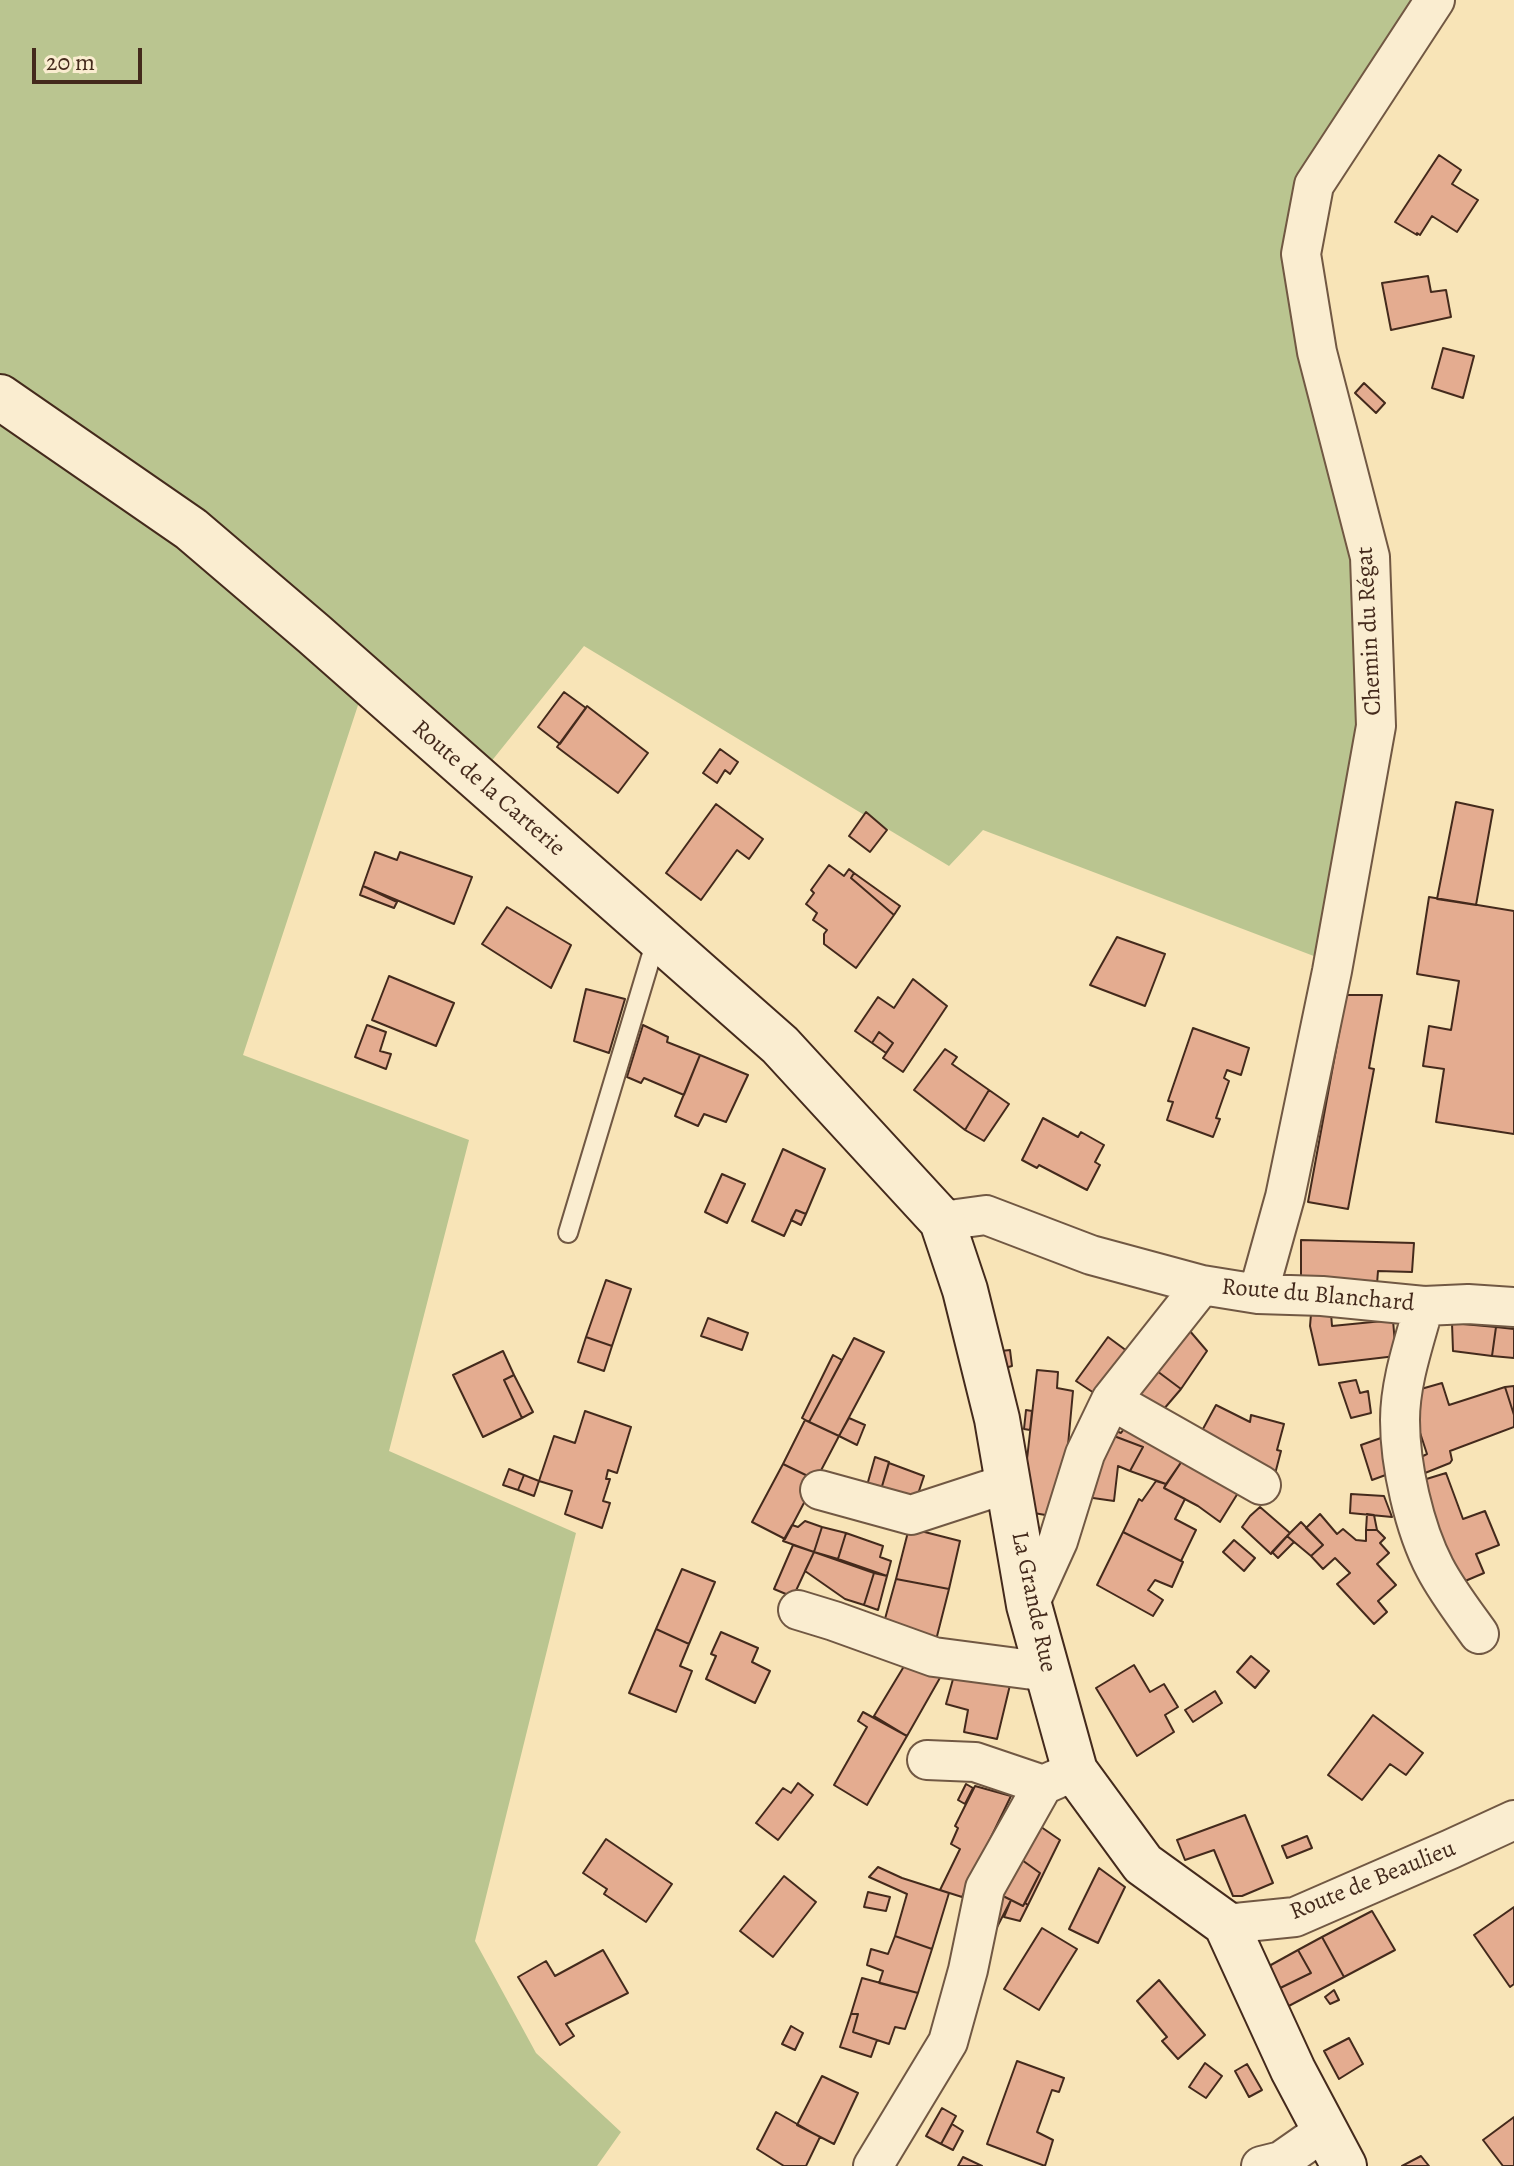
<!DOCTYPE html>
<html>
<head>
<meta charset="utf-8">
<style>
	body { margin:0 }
	#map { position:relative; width:1514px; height:2166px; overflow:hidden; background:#f8e4b7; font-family:Alegreya,serif }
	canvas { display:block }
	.scale { position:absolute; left:32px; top:48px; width:110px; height:36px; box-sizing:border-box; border:4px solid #442a1c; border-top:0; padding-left:10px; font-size:24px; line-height:28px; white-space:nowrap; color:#442a1c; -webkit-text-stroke:6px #faedd0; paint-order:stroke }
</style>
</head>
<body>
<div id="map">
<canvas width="1514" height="2166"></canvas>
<div class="scale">20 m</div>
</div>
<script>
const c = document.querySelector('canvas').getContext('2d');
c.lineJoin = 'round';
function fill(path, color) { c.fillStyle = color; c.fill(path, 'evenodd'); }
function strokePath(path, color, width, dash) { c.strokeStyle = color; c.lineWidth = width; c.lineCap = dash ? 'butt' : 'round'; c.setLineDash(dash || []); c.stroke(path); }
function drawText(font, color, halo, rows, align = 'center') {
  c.font = font + ' Alegreya,serif'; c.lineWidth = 7; c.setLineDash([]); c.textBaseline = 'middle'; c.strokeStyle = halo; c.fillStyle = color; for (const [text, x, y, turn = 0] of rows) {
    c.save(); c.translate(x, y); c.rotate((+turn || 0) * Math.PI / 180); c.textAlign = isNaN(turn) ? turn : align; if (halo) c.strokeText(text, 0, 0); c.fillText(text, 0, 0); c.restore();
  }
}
const green = new Path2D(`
	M0,0H1421L1297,262L1365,608L1362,730L1319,958L983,830L949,866L584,646L490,763L362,693L243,1055L469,1140L389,1451L576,1533L475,1941L536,2053L621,2132L597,2166H0Z`);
const building = new Path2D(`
	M1439,155L1461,170L1452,184L1478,200L1457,232L1432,216L1420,235L1417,233V235L1395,222Z
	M1428,276L1431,292L1446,290L1451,317L1391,330L1382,283Z
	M1443,348L1474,356L1463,398L1432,388Z
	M1364,383L1385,403L1376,413L1355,393Z
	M564,692L586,708L560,744L538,727Z
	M587,706L648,753L618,793L557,747Z
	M720,749L738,762L730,774L725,770L717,783L703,773Z
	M1456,802L1493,810L1476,905L1437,899Z
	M716,804L763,839L749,859L737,850L701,900L666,873Z
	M866,812L887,830L870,852L849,836Z
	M375,852L397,860L400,852L472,877L454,924L363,886Z
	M829,865L844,876L849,869L854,873L851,878L894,915L856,968L824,944V934L827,930L813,920L817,913L806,904L814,893L811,890Z
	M854,873L900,906L894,915L851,878Z
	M363,886L397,902L394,908L360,895Z
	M1429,897L1514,911V1134L1436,1122L1444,1069L1423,1066L1429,1026L1451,1030L1459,981L1417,974Z
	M507,907L571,945L551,988L482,944Z
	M1117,937L1165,954L1145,1006L1090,985Z
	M389,976L454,1003L436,1046L372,1020Z
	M913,979L947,1006L903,1072L883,1058L893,1043L879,1032L872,1043L855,1031L878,997L894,1008Z
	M586,989L625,999L609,1053L574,1041Z
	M1346,995H1382L1369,1068L1374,1069L1348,1209L1308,1202Z
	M367,1025L386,1032L380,1051L391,1054L386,1069L355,1057Z
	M643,1025L668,1037L667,1042L700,1055L684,1095L644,1078L641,1083L627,1077Z
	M1193,1028L1249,1048L1241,1075L1227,1070L1224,1078L1229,1081L1216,1118L1220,1119L1213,1137L1167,1120L1173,1102L1168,1101Z
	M879,1032L893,1043L886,1053L872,1043Z
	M945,1049L957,1057L952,1064L989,1090L965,1130L914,1090Z
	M700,1055L748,1075L726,1122L704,1114L698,1126L675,1116Z
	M989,1090L1009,1104L984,1141L965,1130Z
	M1043,1118L1078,1137L1081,1132L1104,1145L1095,1162L1100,1165L1087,1190L1039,1165L1037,1168L1022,1160Z
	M783,1149L825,1169L806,1214L796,1210L784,1236L752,1221Z
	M722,1174L745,1184L727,1223L705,1212Z
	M796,1210L806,1214L801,1225L791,1220Z
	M1301,1240L1414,1243L1412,1272L1378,1271L1377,1284L1301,1280Z
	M606,1280L631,1289L612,1346L586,1337Z
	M1331,1313L1332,1326L1393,1320L1396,1356L1319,1365L1310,1326L1311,1314Z
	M708,1318L748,1333L742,1350L701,1336Z
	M1452,1323L1496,1327L1492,1356L1453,1351Z
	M1496,1327L1514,1329V1358L1492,1356Z
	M1189,1330L1207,1351L1181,1389L1153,1368Z
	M586,1337L612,1346L604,1371L578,1362Z
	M1108,1337L1131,1354L1097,1395L1076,1381Z
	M854,1338L884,1352L839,1436L809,1422Z
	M1010,1350L1012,1366L1005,1368L1001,1351Z
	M503,1351L514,1375L504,1380L522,1418L483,1437L453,1375Z
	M833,1355L842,1360L809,1422L802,1418Z
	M1153,1368L1181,1389L1157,1417L1130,1396Z
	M1037,1370L1058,1372L1057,1388L1073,1391L1064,1489L1057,1517L1028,1512L1024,1486Z
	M514,1375L533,1412L522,1418L504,1380Z
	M1356,1380L1360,1393L1368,1391L1371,1413L1351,1418L1339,1383Z
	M1442,1383L1449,1405L1505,1387L1514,1415V1427L1450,1451L1452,1460L1450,1463L1425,1473L1419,1458L1427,1454L1407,1393Z
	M1514,1386V1415L1505,1387Z
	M1216,1405L1250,1422L1251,1415L1284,1424L1277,1450L1281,1451L1275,1474L1198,1438Z
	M1026,1410L1032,1411L1030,1430L1024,1429Z
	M585,1411L631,1427L617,1473L608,1470L606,1479H610L603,1501L610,1503L602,1528L565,1514L572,1491L539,1481L554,1436L575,1443Z
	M849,1418L865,1425L857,1445L839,1436Z
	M805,1420L839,1436L816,1480L783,1464Z
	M1126,1426L1184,1458L1166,1484L1130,1471L1143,1447L1114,1436L1116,1431L1121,1433Z
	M1106,1433L1143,1447L1130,1471L1118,1466L1114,1501L1086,1497Z
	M1381,1438L1391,1473L1372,1480L1361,1445Z
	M875,1457L889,1462L880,1493L866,1489Z
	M1184,1458L1238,1493L1220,1522L1198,1506L1164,1488Z
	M889,1463L924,1476L915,1503L880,1493Z
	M783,1464L816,1480L785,1539L752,1522Z
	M509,1469L524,1475L518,1490L503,1485Z
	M1446,1473L1463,1519L1485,1511L1499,1545L1476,1554L1484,1573L1451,1587L1410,1484Z
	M524,1475L539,1481L534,1496L518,1490Z
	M1156,1481L1166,1484L1164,1488L1185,1499L1175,1519L1196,1530L1181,1561L1123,1532L1139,1499L1142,1501Z
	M1351,1494L1384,1496L1392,1517L1350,1513Z
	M1260,1507L1290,1533L1271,1554L1242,1527L1250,1516Z
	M1320,1514L1337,1534L1343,1529L1356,1540L1366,1541V1530H1377L1385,1538L1380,1543L1389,1553L1377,1564L1396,1585L1378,1601L1387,1612L1374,1624L1337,1584L1350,1573L1335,1558L1323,1569L1311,1556L1323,1545L1306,1528Z
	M1367,1514L1374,1515L1377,1530H1366Z
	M805,1521L822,1527L814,1552L783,1541L792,1525L798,1527Z
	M1301,1522L1323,1545L1311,1556L1287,1536Z
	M822,1527L846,1533L838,1559L814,1552Z
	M909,1528L960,1541L949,1589L896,1579Z
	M1123,1532L1183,1562L1172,1587L1155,1580L1148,1590L1163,1600L1153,1616L1097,1585Z
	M846,1533L883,1546L880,1557L891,1561L887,1576L838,1559Z
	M1287,1536L1294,1542L1278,1558L1272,1552Z
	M1234,1540L1255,1558L1244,1571L1223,1552Z
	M793,1545L814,1552L793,1597L774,1589Z
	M814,1552L874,1573L864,1605L845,1599L805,1571Z
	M682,1569L715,1582L689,1644L656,1629Z
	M874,1573L887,1576L878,1610L864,1605Z
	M896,1579L949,1589L934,1648L883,1626Z
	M656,1629L689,1644L680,1666L692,1671L676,1712L629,1693Z
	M721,1632L758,1648L752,1662L770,1671L755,1703L706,1679L716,1656L711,1654Z
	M1251,1656L1269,1671L1255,1688L1237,1672Z
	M909,1658L945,1669L907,1736L874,1716Z
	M1134,1665L1150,1692L1164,1684L1178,1707L1165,1715L1174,1732L1137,1756L1096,1688Z
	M955,1672L1010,1685L997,1739L964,1732L968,1710L946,1704Z
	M1215,1691L1222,1703L1193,1722L1185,1710Z
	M863,1712L907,1736L867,1805L834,1785L867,1727L858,1721Z
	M1373,1715L1423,1753L1406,1775L1390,1764L1362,1800L1328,1775Z
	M798,1783L813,1795L778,1840L756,1823L783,1788L791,1793Z
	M966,1784L973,1788L965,1804L958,1800Z
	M975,1786L1011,1796L962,1897L940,1890L960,1849L951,1844L958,1828L955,1826Z
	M1245,1815L1273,1883L1242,1896H1233L1214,1850L1185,1860L1177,1840Z
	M1031,1820L1060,1840L1028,1905L1025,1903L1040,1873L1015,1855Z
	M1307,1836L1312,1848L1287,1858L1282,1846Z
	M606,1839L672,1884L646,1922L604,1894L607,1889L583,1873Z
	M1015,1855L1040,1873L1023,1906L997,1893Z
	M878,1867L902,1878L949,1893L932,1949L895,1936L907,1894L869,1877Z
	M1099,1868L1125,1887L1098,1943L1069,1929Z
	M784,1876L816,1902L773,1957L740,1931Z
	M868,1892L890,1897L886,1911L864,1907Z
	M997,1893L1011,1900L994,1933Z
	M1011,1900L1023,1906L1025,1903L1028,1905L1020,1921L1004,1917Z
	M1514,1907V1984L1510,1987L1474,1935Z
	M1372,1911L1395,1950L1344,1977L1322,1937Z
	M1042,1928L1077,1949L1039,2010L1004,1989Z
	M895,1936L932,1949L918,1993L879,1983L883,1971L867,1965L871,1949L888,1954Z
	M1322,1937L1344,1977L1283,2009L1272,1992L1311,1973L1298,1950Z
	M603,1950L628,1993L566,2024L574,2036L560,2045L518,1977L546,1961L555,1976Z
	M1298,1950L1311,1973L1272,1992L1260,1971Z
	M862,1978L918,1993L905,2029L895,2027L889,2044L853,2032L858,2014H851Z
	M1159,1980L1205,2035L1178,2059L1162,2041L1167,2037L1137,2001Z
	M1334,1990L1339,2000L1330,2004L1325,1997Z
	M851,2014H858L853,2032L877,2040L871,2057L840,2047Z
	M791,2026L803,2033L795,2050L782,2044Z
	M1349,2038L1363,2064L1339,2079L1324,2051Z
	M1017,2061L1064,2078L1059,2092L1052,2090L1037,2132L1053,2140L1045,2166L987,2144Z
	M1205,2063L1222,2076L1206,2098L1189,2087Z
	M1247,2064L1262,2090L1249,2097L1235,2071Z
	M822,2076L858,2093L834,2144L797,2125Z
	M942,2108L956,2116L941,2144L926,2136Z
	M776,2112L820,2137L806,2166H784L757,2149Z
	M1514,2117V2166H1503L1483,2140Z
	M952,2124L963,2131L953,2150L941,2144Z
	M1421,2156L1429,2166H1402Z
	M963,2157L982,2166H958Z`);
const lane = new Path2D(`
	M568,1233L657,937`);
const street = new Path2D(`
	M942,1221L986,1215L1091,1255L1202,1285L1258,1294L1322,1296L1424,1306L1468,1304L1514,1307
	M1258,1294L1285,1197L1332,971L1376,726L1370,557L1317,352L1301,254L1314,185L1435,0
	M1424,1306C1414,1343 1400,1382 1400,1420C1400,1465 1414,1528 1435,1568C1447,1591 1464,1613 1479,1634
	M1111,1400L1261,1485
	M820,1490L911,1515L1009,1483
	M1029,1605L1058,1541L1085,1454L1111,1400L1202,1285
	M798,1610L834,1621L934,1657L1048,1672
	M927,1760L975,1762L1043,1785
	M1226,1924L1295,1917L1451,1849L1514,1820
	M873,2166L948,2042L968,1970L985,1888L1043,1785L1075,1771
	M1261,2166L1281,2161L1324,2131`);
const secondary = new Path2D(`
	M0,397L191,529L314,634L780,1045L942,1221L965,1290L997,1419L1029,1605L1075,1771L1143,1864L1226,1924L1293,2070L1344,2166`);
const streetNames = [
	["Chemin du Régat",1370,631,-93],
	["Route de la Carterie",488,789,41],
	["Route du Blanchard",1318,1296,5],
	["La Grande Rue",1033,1602,78],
	["Route de Beaulieu",1373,1881,-22]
];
fill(green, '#bac590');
fill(building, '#e4ac90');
strokePath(building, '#442a1c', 2);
strokePath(lane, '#715843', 22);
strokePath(street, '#715843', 42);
strokePath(secondary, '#442a1c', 48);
strokePath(lane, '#faedd0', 18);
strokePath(street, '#faedd0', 38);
strokePath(secondary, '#faedd0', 44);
drawText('24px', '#442a1c', '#faedd0', streetNames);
</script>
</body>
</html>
